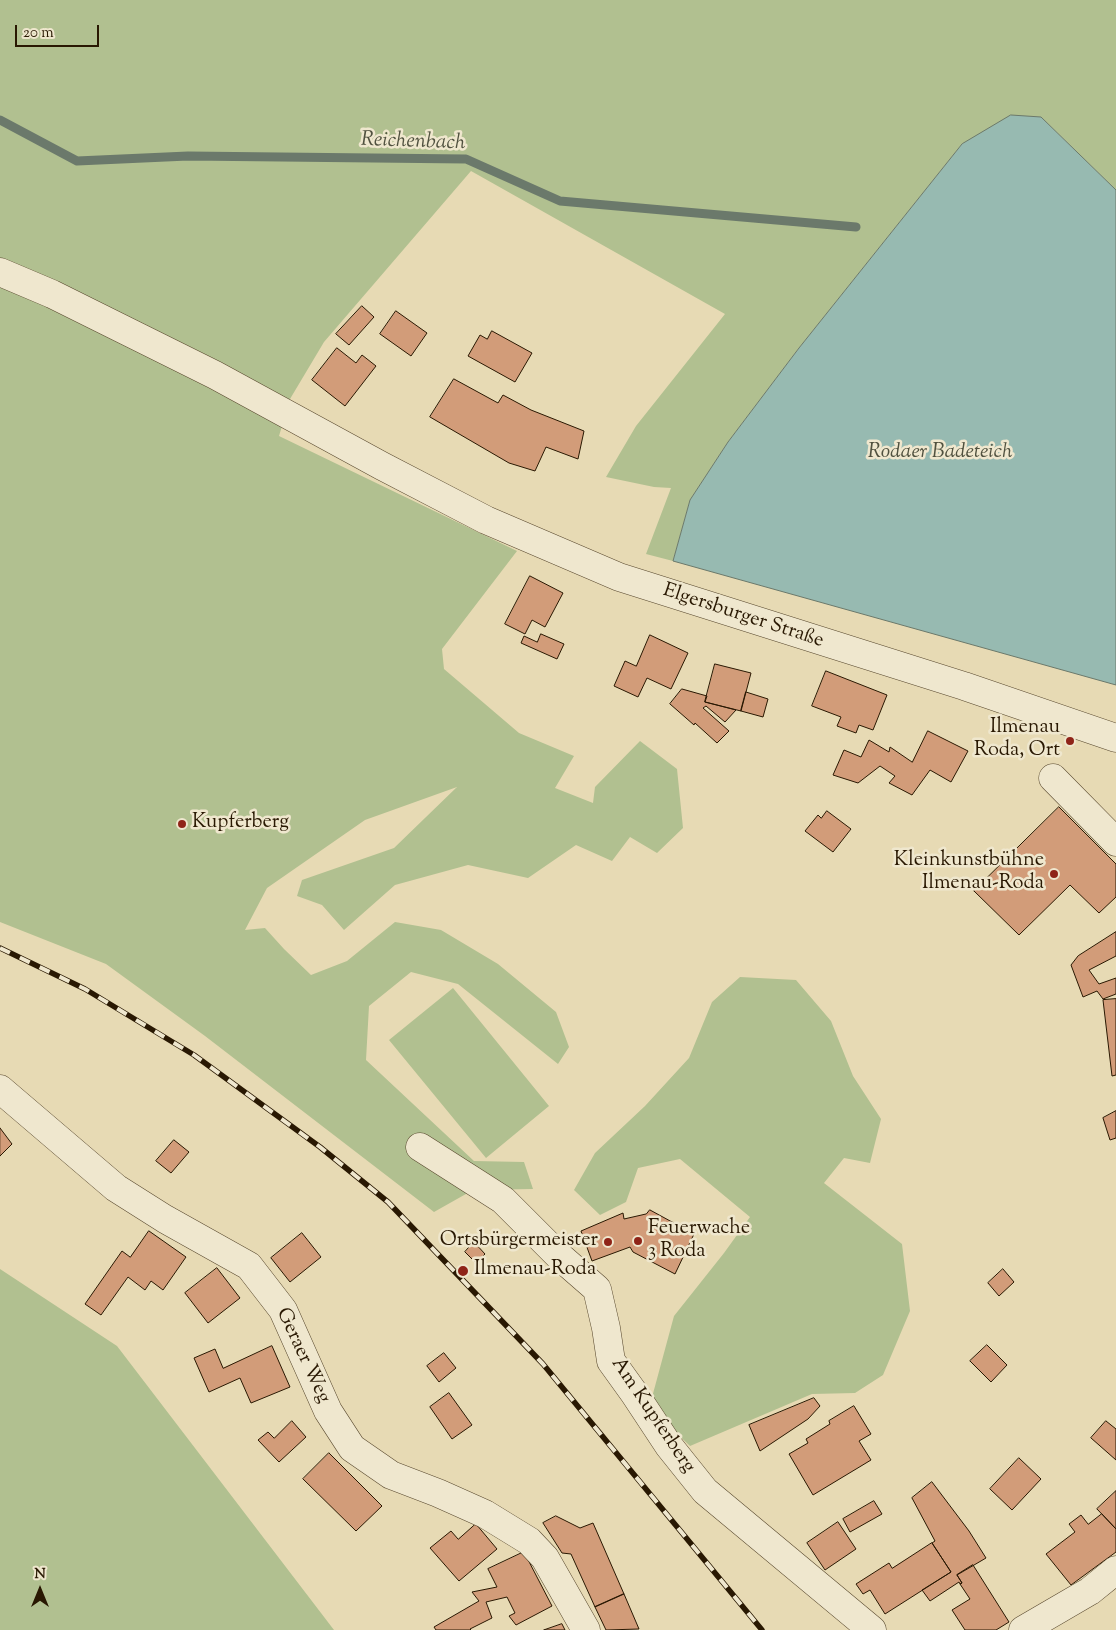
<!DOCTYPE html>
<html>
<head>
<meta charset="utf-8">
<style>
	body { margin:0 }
	#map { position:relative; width:1116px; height:1630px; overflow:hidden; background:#e7dab4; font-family:"Sorts Mill Goudy",serif }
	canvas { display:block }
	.north { position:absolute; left:15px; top:1565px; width:50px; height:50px; -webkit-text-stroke:4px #efe7ce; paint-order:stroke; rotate:0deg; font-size:14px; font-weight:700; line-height:20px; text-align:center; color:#291802 }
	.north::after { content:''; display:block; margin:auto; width:18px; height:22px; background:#291802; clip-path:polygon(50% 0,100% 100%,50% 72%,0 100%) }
	.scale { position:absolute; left:15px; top:25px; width:84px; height:22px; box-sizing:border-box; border:2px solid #291802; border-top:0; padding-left:6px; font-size:15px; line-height:18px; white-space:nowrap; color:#291802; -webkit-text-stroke:4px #efe7ce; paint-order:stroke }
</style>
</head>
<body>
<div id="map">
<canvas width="1116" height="1630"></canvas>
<div class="north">N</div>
<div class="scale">20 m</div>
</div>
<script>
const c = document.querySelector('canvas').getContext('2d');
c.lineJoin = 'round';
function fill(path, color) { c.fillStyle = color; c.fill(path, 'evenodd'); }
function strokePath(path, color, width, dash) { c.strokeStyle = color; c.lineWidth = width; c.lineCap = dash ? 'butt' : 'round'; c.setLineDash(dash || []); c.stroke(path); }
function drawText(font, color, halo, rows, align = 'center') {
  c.font = font + ' "Sorts Mill Goudy",serif'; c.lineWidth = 5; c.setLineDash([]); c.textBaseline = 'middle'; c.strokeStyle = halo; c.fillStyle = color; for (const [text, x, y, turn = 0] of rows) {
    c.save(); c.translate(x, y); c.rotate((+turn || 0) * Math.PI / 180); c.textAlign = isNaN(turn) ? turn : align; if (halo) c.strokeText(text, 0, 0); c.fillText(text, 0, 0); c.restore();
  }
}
const green = new Path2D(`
	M0,0H1116V190L1041,117L962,144L799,348L728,442L690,500L673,561L646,554L671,488L654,487L606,477L636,426L725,314L471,171L324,342L290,399L279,436L517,551L442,649L444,669L519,733L574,756L555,788L593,803L595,787L640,741L677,769L683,828L657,853L630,837L612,861L576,845L528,878L468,865L395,885L344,930L322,905L297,896L302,880L394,848L457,787L365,820L267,888L245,930L265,928L284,949L311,975L347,961L395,922L441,930L498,964L556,1012L569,1047L558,1064L458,984L411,972L369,1006L366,1060L474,1161L524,1162L533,1189L473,1190L434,1212L205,1036L106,964L0,922Z
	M740,977L796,980L831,1021L853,1076L881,1119L870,1163L844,1158L824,1183L902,1244L910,1311L883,1375L855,1393L812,1394L690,1446L673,1430L651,1401L674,1316L724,1253L750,1217L680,1159L638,1168L626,1202L600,1215L574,1190L595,1153L645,1106L689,1058L712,1002Z
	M453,988L549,1106L486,1158L389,1040Z
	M0,1269L117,1346L334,1630H0Z`);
const water = new Path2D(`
	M1011,115L1041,117L1116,190V685L673,561L690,500L728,442L799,348L962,144Z`);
const stream = new Path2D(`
	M0,120L77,161L188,156L466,159L560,201L856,227`);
const building = new Path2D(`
	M362,306L374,317L349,345L336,334Z
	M396,311L427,333L411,356L380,334Z
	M492,331L532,353L515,382L468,356L480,335L487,339Z
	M337,348L356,363L362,355L376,366L345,406L312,380Z
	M454,379L498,403L503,395L531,410L584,431L578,459L546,447L535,471L509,463L430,417Z
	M530,576L563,593L545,627L532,620L525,634L505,624Z
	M541,634L564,644L557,659L521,643L524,636L537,642Z
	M650,635L688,653L671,689L647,678L638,697L614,686L625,661L636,666Z
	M715,664L751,673L741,711L705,702Z
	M826,671L887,695L873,730L859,725L856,733L837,726L841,717L812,706Z
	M682,689L707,696L705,702L736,710L725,722L706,706L703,708L729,731L717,743L695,723L694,725L670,704Z
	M746,692L768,699L763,717L741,711Z
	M928,731L968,751L951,782L930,770L912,795L889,783L895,776L880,766L858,783L833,775L844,750L861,757L869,740L889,752L890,747L912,762Z
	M1059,807L1116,864V897L1099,913L1070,885L1019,935L974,891Z
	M827,811L851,829L833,852L805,831L818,815L821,818Z
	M1116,932V956L1089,970L1099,984L1116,978V994L1103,999L1097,991L1083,997L1071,965L1078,956Z
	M1116,999V1075L1112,1076L1103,1000Z
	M1116,1111V1138L1110,1140L1103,1118Z
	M0,1128L12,1144L0,1156Z
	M174,1140L189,1152L171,1173L156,1161Z
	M650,1210L694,1234L675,1274L633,1252L630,1247L592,1261L581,1231L623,1213L624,1219L646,1214Z
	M149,1231L186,1257L163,1290L151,1281L145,1290L128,1277L101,1315L85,1304L122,1251L130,1257Z
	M302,1233L321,1257L290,1282L271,1258Z
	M474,1242L485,1254L476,1263L465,1252Z
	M217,1268L240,1298L208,1323L185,1293Z
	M1003,1269L1014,1282L999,1296L988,1283Z
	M987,1345L1007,1365L991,1382L970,1361Z
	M272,1346L290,1387L251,1403L240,1378L209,1392L194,1358L215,1349L223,1368Z
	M444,1353L456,1368L439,1382L427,1366Z
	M449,1393L472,1425L452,1439L430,1407Z
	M814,1398L820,1406L808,1419L760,1451L749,1425Z
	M854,1406L871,1434L859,1441L871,1460L813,1495L789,1454L808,1443L806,1439L830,1424L829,1421Z
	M292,1421L306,1437L279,1462L258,1440L268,1432L274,1438Z
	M1106,1421L1116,1429V1460L1091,1438Z
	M329,1453L382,1506L356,1531L303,1479Z
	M1019,1458L1041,1479L1012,1510L990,1489Z
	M932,1482L969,1531L986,1558L957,1575L962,1583L960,1584L959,1582L930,1601L922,1590L951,1572L932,1543L935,1541L912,1498Z
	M1116,1491V1529L1097,1509Z
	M874,1501L882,1514L850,1532L843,1519Z
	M1102,1514L1116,1529V1552L1071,1585L1046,1554L1075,1532L1069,1524L1081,1515L1088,1524Z
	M556,1516L580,1528L593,1523L624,1594L595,1607L571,1554L562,1553L543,1523Z
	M838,1522L856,1549L825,1570L807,1543Z
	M476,1524L497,1549L459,1581L430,1548L451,1531L458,1539Z
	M932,1543L951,1572L885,1614L870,1590L863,1594L856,1584L889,1563L892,1568Z
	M524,1552L552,1606L516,1625L509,1616L515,1613L507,1597L486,1602L492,1618L470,1629L471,1630H436L434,1627L479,1601L472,1592L497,1587L488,1569Z
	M973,1565L1009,1622L996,1630H965L952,1610L970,1599L960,1584L962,1583L957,1575Z
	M624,1594L639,1629L606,1630L595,1607Z
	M562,1624L565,1630H544Z`);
const minor = new Path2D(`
	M0,272L52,294L215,375L382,466L486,520L619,577L964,686L1116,738
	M1053,778L1116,842
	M0,1089L116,1188L165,1219L249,1266L283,1310L328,1411L352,1448L391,1475L438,1493L485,1514L529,1541L545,1558L586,1630
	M420,1147L503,1200L558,1255L597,1289L606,1328L611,1361L634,1393L669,1446L705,1491L872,1630
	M1023,1630L1090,1591L1116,1570`);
const rail = new Path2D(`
	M0,948L85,989L194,1055L320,1147L388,1202L543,1364L762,1630`);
const markers = [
	[1070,741,5,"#8f2418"],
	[182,824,5,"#8f2418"],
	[1054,874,5,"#8f2418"],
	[638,1241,5,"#8f2418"],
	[608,1242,5,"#8f2418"],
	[463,1271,6,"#8f2418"]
];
const streetNames = [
	["Elgersburger Straße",743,617,18],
	["Geraer Weg",302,1356,65],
	["Am Kupferberg",652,1416,56]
];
const poiNames = [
	["Ilmenau",1060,729],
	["Roda, Ort",1060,752],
	["Kupferberg",192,824,"left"],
	["Kleinkunstbühne",1044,862],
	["Ilmenau-Roda",1044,885],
	["Feuerwache",648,1230,"left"],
	["3 Roda",648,1253,"left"],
	["Ortsbürgermeister",598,1242],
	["Ilmenau-Roda",474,1271,"left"]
];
const waterNames = [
	["Reichenbach",413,143,2],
	["Rodaer Badeteich",940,453]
];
fill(green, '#b1c090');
fill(water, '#97bab1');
strokePath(water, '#6b796b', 1);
strokePath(stream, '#6b796b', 9);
fill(building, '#d29c79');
strokePath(building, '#291802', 1);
strokePath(minor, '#58482e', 29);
strokePath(minor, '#efe7ce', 28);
strokePath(rail, '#291802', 5.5);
strokePath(rail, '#efe7ce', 4, [11]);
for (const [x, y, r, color] of markers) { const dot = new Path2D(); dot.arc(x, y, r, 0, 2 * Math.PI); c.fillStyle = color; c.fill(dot); strokePath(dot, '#efe7ce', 2); }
drawText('20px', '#291802', '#efe7ce', streetNames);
drawText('20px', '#291802', '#efe7ce', poiNames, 'right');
drawText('italic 21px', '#50513f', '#efe7ce', waterNames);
</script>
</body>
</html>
